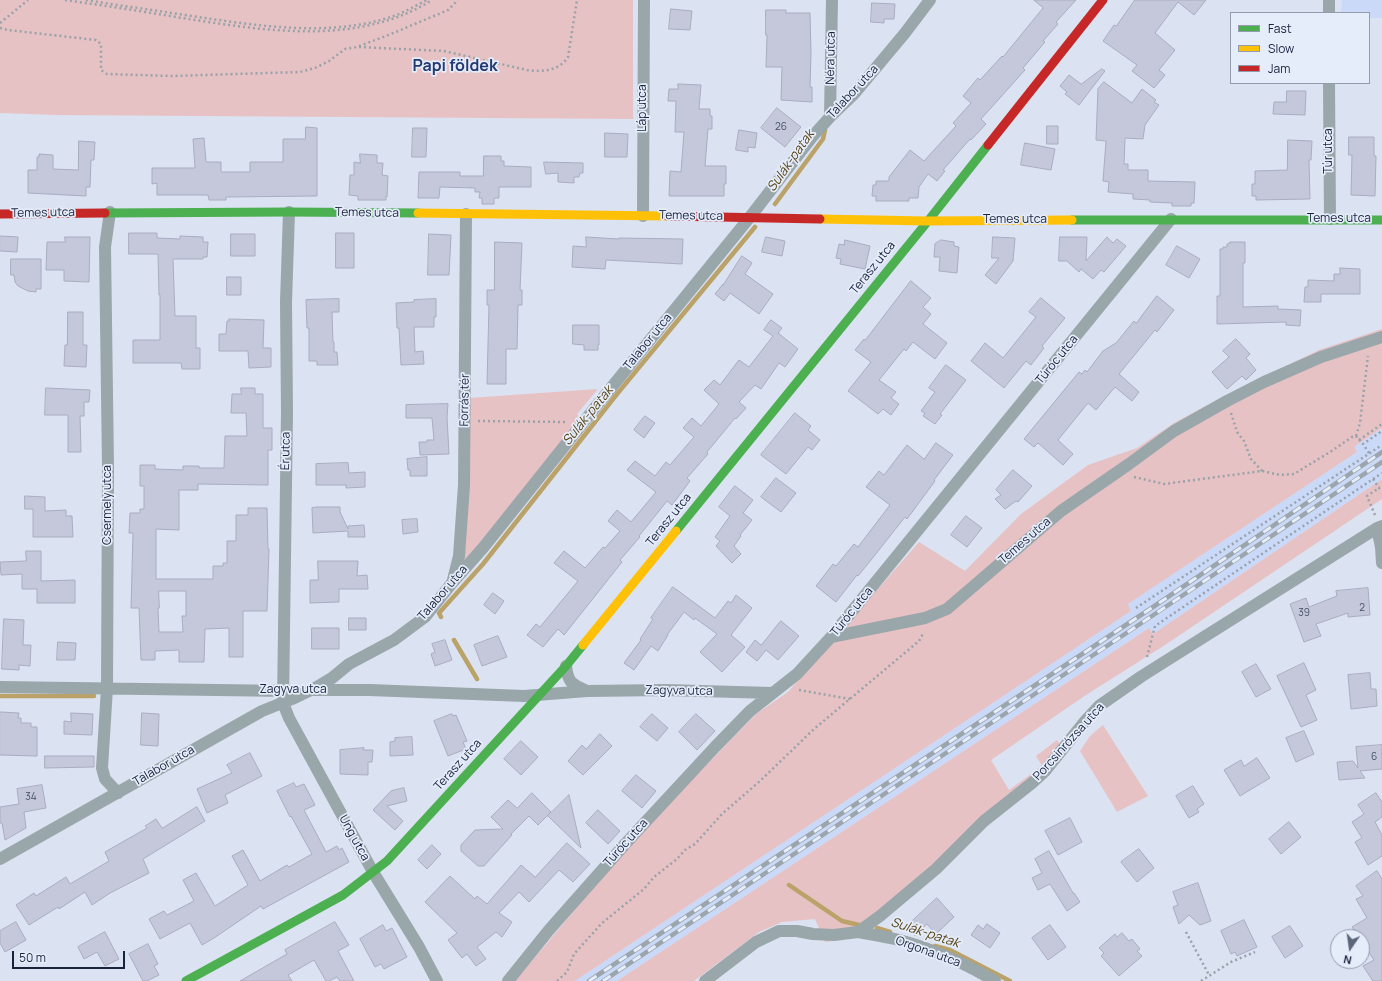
<!DOCTYPE html>
<html>
<head>
<meta charset="utf-8">
<style>
	body { margin:0 }
	#map { position:relative; width:1382px; height:981px; overflow:hidden; background:#dbe2f1; font-family:Manrope,sans-serif }
	canvas { display:block }
	.legend { position:absolute; left:1230px; top:12px; width:140px; height:72px; box-sizing:border-box; background:#e5ecfa; border:1px solid #939cae; margin:0; padding:5px 7px; list-style:none; font-size:12px; color:#18233c }
	.legend li { display:flex; align-items:center; gap:8px; height:20px }
	.legend b { width:20px; border:1px solid #939cae }
	.north { position:absolute; left:1330px; top:929px; width:40px; height:40px; box-sizing:border-box; background:#e5ecfa; border:1px solid #939cae; border-radius:50%; rotate:193deg; font-size:11px; font-weight:700; line-height:16px; text-align:center; color:#18233c }
	.north::after { content:''; display:block; margin:auto; width:14px; height:18px; background:#5c667b; clip-path:polygon(50% 0,100% 100%,50% 72%,0 100%) }
	.scale { position:absolute; left:12px; top:951px; width:113px; height:18px; box-sizing:border-box; border:2px solid #18233c; border-top:0; padding-left:5px; font-size:12px; line-height:14px; white-space:nowrap; color:#18233c; -webkit-text-stroke:3px #e5ecfa; paint-order:stroke }
</style>
</head>
<body>
<div id="map">
<canvas width="1382" height="981"></canvas>
<ul class="legend">
<li><b style="height:5px;background:#4caf50"></b>Fast</li>
<li><b style="height:5px;background:#ffc107"></b>Slow</li>
<li><b style="height:5px;background:#c62828"></b>Jam</li>
</ul>
<div class="north">N</div>
<div class="scale">50 m</div>
</div>
<script>
const c = document.querySelector('canvas').getContext('2d');
c.lineJoin = 'round';
function fill(path, color) { c.fillStyle = color; c.fill(path, 'evenodd'); }
function strokePath(path, color, width, dash) { c.strokeStyle = color; c.lineWidth = width; c.lineCap = dash ? 'butt' : 'round'; c.setLineDash(dash || []); c.stroke(path); }
function drawText(font, color, halo, rows, align = 'center') {
  c.font = font + ' Manrope,sans-serif'; c.lineWidth = 3.5; c.setLineDash([]); c.textBaseline = 'middle'; c.strokeStyle = halo; c.fillStyle = color; for (const [text, x, y, turn = 0] of rows) {
    c.save(); c.translate(x, y); c.rotate((+turn || 0) * Math.PI / 180); c.textAlign = isNaN(turn) ? turn : align; if (halo) c.strokeText(text, 0, 0); c.fillText(text, 0, 0); c.restore();
  }
}
const built = new Path2D(`
	M1342,0H1382V18H1369V13H1341Z
	M1382,428V479L1153,634L1149,628L617,981H575L1131,611L1128,604L1357,452L1354,447Z`);
const green = new Path2D(`
	M0,0H633V119L56,115L0,113Z
	M1382,329V428L1354,447L1357,452L1128,604L1131,611L575,981H515L606,873L651,822L756,714L788,692L919,542L965,571L1021,514L1088,465L1137,448L1174,423L1226,395L1319,350Z
	M598,389L577,414L588,427L470,572L461,566L469,398Z
	M1382,479V499L1165,645L1086,695L991,760L1009,790L1042,766L1036,756L1057,740L1061,746L1037,774L859,937L825,942L815,919L782,922L759,932L694,981H617L1149,628L1153,634Z
	M1103,725L1148,796L1117,812L1080,751L1090,736Z`);
const stream = new Path2D(`
	M775,204L823,139L825,130
	M441,617L439,613L483,564L617,394L755,227
	M454,640L477,679
	M0,696H94
	M789,885L842,921L859,925
	M877,928L890,932
	M935,946L950,950L1010,981`);
const building = new Path2D(`
	M1034,0H1076L1056,22L1058,24L1043,41L1045,42L1023,68L1025,70L981,119L986,124L971,140L970,139L943,170L945,171L937,181L928,174L919,187L918,198H909V201H876V196H872L873,185H876V181H889V177L910,150L924,161L956,126L953,123L971,103L963,96L978,78L980,80L1002,56L1003,57L1043,8Z
	M1135,0H1206L1194,15L1178,2L1155,33L1175,50L1159,70L1165,75L1154,88L1132,71L1137,65L1103,41L1114,25L1116,26Z
	M872,3L895,4L894,19H884V23L871,22Z
	M671,9L692,11L690,30L669,29Z
	M766,10H786V13H810L811,53L810,87H812V102L781,100L782,67H766L767,35H766Z
	M1102,69L1105,71L1079,105L1065,94L1067,92L1060,86L1069,75L1081,84Z
	M1104,82L1132,103L1142,89L1156,100L1154,102L1159,105L1145,125L1143,139L1125,138L1124,164H1128V170H1148V181L1195,182L1194,203H1191V206H1172V203L1150,202V200L1133,199V194L1108,192L1109,182L1103,181L1106,141L1096,140L1098,89Z
	M678,84L701,85L699,109H710V116H712V129H708L705,166H726V184H724V196H669L670,171L681,172L684,132H675L676,101H668L669,89H678Z
	M1287,91H1306L1305,115L1273,114L1274,102H1286Z
	M777,108L801,127L785,147L761,128Z
	M1047,126H1058V144H1047Z
	M306,127L317,128V196L226,197V200H209L208,195H157V183L152,184V168H195L193,139L204,138L206,162H221V172H250V162H283V139H305Z
	M413,128H427L426,157H412Z
	M739,130L757,133L755,148L748,147V152L736,150Z
	M605,133L628,134L627,157H605Z
	M1349,137H1374V156H1376L1375,196L1351,195L1352,155H1349Z
	M1288,140L1312,141L1311,160H1309L1310,199L1256,200V196H1252V184H1255V171L1287,170Z
	M79,141L95,142L94,160H91L90,187H86V196L28,193V170H37V157H39V154L53,155V169L78,170Z
	M1025,143L1055,149L1051,170L1021,165Z
	M360,154L377,155V163H383L382,175L388,176L387,197L386,196V200H358V196L349,195L350,175H354V162L360,163Z
	M484,156H501V161H504V166L531,167V187H499V198H494V204H482V198H479L480,192H475V188L440,187L439,198H418L419,172H460V176H483Z
	M544,162L583,163V173H580L579,177H574V183L558,182V173L546,174Z
	M129,233H157V238L180,239V236L203,237V242H208L207,257H203V259H173L175,316H196V348H200V369H182L181,363H133V340H160V295H159L158,254H129Z
	M336,233H354V268H336Z
	M231,234H255V256H231Z
	M429,234L451,235L449,275H428Z
	M0,236L18,237L17,252L0,251Z
	M65,237H90L89,282L64,281V270H46L47,242H65Z
	M586,237L619,239V238L683,239L682,264L606,260L605,269L572,267L573,246L586,247Z
	M766,237L785,241L782,256L762,252Z
	M993,237L1015,238L1013,261L996,284L985,275L999,258H992Z
	M1060,237H1087L1086,261L1107,237L1113,243L1117,239L1126,246L1104,272L1101,270L1093,279L1081,269L1079,272L1067,261H1059Z
	M845,240L870,246L865,269L840,264L841,259L836,258L839,244L844,245Z
	M941,240L954,242V246L959,247L957,273L939,271L940,257H934L935,244Z
	M495,242L522,243L520,290H522V305H518L517,349H506V384H487L489,305H487V290H494Z
	M1230,242H1245V263H1243V307L1278,306V309L1301,310L1300,326L1286,325V322L1217,324V296H1220V249H1223V247H1227V244L1230,243Z
	M1177,246L1200,259L1189,278L1166,265Z
	M742,256L752,263L745,274L773,294L759,314L730,293L724,301L715,294L723,284V285Z
	M11,259H41V289H36V292L28,291L18,286L15,282L14,275H11Z
	M1340,268L1360,269V294H1321V302H1304L1305,287H1308V280L1334,281V274H1340Z
	M227,277H241V295H227Z
	M911,281L931,298L923,307L931,314L923,324L947,343L935,359L913,342L906,351L904,349L879,380L896,392L891,398L899,404L891,415L883,409L878,414L848,391L871,362L855,350L864,339L865,340Z
	M1157,296L1174,310L1157,332L1155,330L1119,374L1139,392L1132,401L1115,387L1096,410L1088,403L1058,440L1073,454L1063,465L1038,443L1034,447L1024,439L1079,372L1082,374L1085,370L1087,372L1103,351L1116,343L1134,321L1136,323Z
	M1041,298L1065,318L1042,346L1044,348L1031,365L1026,361L1004,388L971,361L985,343L1003,358L1036,317L1029,312Z
	M339,299V312H332L333,342H334V352H337L338,365H317V361H309V328H307L306,300Z
	M436,299V317H434V327H414L415,352L423,351L424,364L401,365L399,328H397L396,303L414,302V300Z
	M68,312H83V345H87L86,367L64,366L65,345H67Z
	M229,319L264,320L263,348H271V367L249,368L248,351H219V334H226L227,321H229Z
	M771,320L782,328L778,333L798,349L785,367L779,363L761,389L755,385L739,402L746,408L736,419L735,418L707,452L708,454L687,478L690,481L672,505L667,501L639,536L640,537L620,560L622,562L564,635L558,629L543,647L527,635L536,624L540,627L578,581L554,563L564,551L585,568L603,547L605,548L620,531L608,521L617,510L631,522L656,492L627,470L635,461L655,476L666,462L670,465L694,437L683,428L692,418L701,426L719,404L704,390L714,380L720,385L739,360L749,367L773,336L764,330Z
	M573,325H599V345H598V350H584V345L573,344Z
	M1236,339L1250,354L1246,358L1256,370L1246,380L1242,376L1227,389L1212,372L1229,357L1223,351Z
	M946,365L966,380L940,414L942,415L935,424L923,416L925,413L921,411L935,392L929,388Z
	M46,388L90,390L89,402H84V416H80L81,452H68V415H45Z
	M241,388H255V394H263V428H272V450H268V485L198,484V490H179V530L156,529V579H213V566H223V563H227V541H236V515H248V508H267L268,549H269L267,611H243V657H229V628L205,629L204,662H179V650L155,651V660H141L139,608H131L133,533H129L130,513H140V509H144V486H140V465H155V469L183,470V466H199V468H224L225,436H247L246,413H231L232,394H241ZM159,591H186V616H182L183,632H159L158,608H159Z
	M448,404L447,417L449,454L420,455L419,442H427V440H434L432,418H406V405Z
	M795,413L811,426L808,430L820,440L812,450L808,447L786,474L761,455Z
	M645,416L655,423L644,438L634,430Z
	M936,443L953,455L934,480L935,481L907,519L905,517L871,560L858,576L857,575L836,602L816,586L833,564L836,566L854,544L858,547L890,505L866,487L879,471L884,475L907,445L924,459Z
	M427,457V476H410V470H408L407,459Z
	M348,463L349,473L365,472V487L346,488V485H316V464Z
	M1013,470L1032,486L1018,502L1016,501L1005,509L995,499L1001,495L996,490Z
	M776,478L796,493L781,512L761,497Z
	M735,486L753,500L743,513L752,520L740,535L741,536L734,546L741,554L732,563L716,546L720,541L715,537L730,516L719,507Z
	M25,496L45,497V511L66,510V516H72L73,537H33V509H25Z
	M317,507H340V512L348,529V526L364,525L365,537H348V531L313,533L312,508Z
	M966,516L982,528L967,547L951,535Z
	M417,519L418,532L403,534L402,520Z
	M26,551H41V581L75,580V603H37V589H22V574L1,575L0,562L26,561Z
	M318,561H358L357,576L367,575L368,589H339V602L310,603V580H318Z
	M673,587L715,618L728,601L731,603L736,595L752,608L731,635L745,647L722,672L700,652L717,634L695,618L694,620L684,612L667,635H668L658,651L651,646L634,670L624,663L641,640L640,639L653,619L651,618Z
	M1368,588L1370,615L1348,617V613L1316,624L1321,636L1304,642L1290,604L1306,598L1309,607L1337,596L1336,591Z
	M493,593L504,601L495,614L484,605Z
	M349,618H366V630H349Z
	M4,619L24,620L23,645H31L30,666L19,665V670L2,669Z
	M781,621L799,636L778,660L766,650L757,661L746,652L755,640L761,645Z
	M312,628H339V649H312Z
	M498,636L507,657L482,666L474,645Z
	M445,640L452,660L435,666L431,654L435,652L432,644Z
	M58,642L76,643L75,660H57Z
	M1304,663L1316,690L1306,695L1317,720L1301,727L1277,676Z
	M1256,664L1271,689L1256,697L1242,672Z
	M1370,673L1371,689H1376L1377,706L1351,709L1348,675Z
	M0,712L19,713L18,718H21V723H31V727H37V756L0,755Z
	M71,713L93,714L92,735L64,734V721L71,722Z
	M142,713L159,714L158,746L141,745Z
	M452,714L453,716L456,715L467,741L463,742L466,749L448,756L434,721Z
	M652,714L668,728L657,741L640,727Z
	M696,714L715,731L697,750L679,732Z
	M1304,731L1314,754L1296,762L1286,738Z
	M600,734L612,746L583,775L568,761L582,745L586,749Z
	M412,737L413,755L390,756V742L395,741V738Z
	M521,741L538,757L521,775L504,759Z
	M1382,745V769L1360,771L1365,778L1339,780L1337,762L1353,761L1358,768L1356,747Z
	M364,748L363,750H373L372,762H368V775L340,774V750Z
	M250,753L262,776L225,795L228,803L207,813L197,789L232,773L227,765Z
	M45,756H94V767L45,768Z
	M1257,758L1270,778L1240,796L1224,770L1241,760L1244,766Z
	M636,775L656,791L642,808L622,791Z
	M294,783L296,787L304,784L315,805L304,810L326,852L337,846L339,850L342,848L349,862L263,909L261,906L214,938L202,945L190,923L160,939L149,919L164,911L167,915L194,901L183,880L196,873L215,906L248,885L232,856L243,850L260,881L287,865L289,867L312,854L291,816L290,817L277,791Z
	M42,785L46,808L24,812L26,828L5,840L2,823H0V807L19,804L17,789Z
	M1193,786L1204,804L1197,809L1199,812L1189,818L1176,796Z
	M404,788L407,801L387,806L403,821L395,830L373,810L391,791Z
	M532,793L551,812L538,825L529,816L511,834L512,835L484,866H478L461,851V845L475,830L503,829L491,817L508,800L517,808Z
	M1376,793L1382,802V817L1375,822L1382,835V856L1368,865L1355,842L1362,838L1352,822L1364,814L1358,805Z
	M569,795L581,848L548,816Z
	M197,807L205,821L143,859L149,873L110,893L92,905L85,892L59,909L58,907L29,925L16,905L34,893L36,896L66,877L70,884L109,861L105,852L147,828L145,826L156,819L162,828Z
	M598,810L620,831L608,844L586,823Z
	M1070,818L1082,842L1058,855L1045,831Z
	M1289,822L1301,837L1281,854L1269,839Z
	M567,843L590,864L573,882L559,870L529,902L519,892L499,913L512,922L502,937L496,932L477,947L486,959L476,966L467,954L462,958L448,940L457,933L425,902L450,876L475,899L477,896L487,904L521,865L535,877Z
	M432,845L441,854L427,869L418,860Z
	M1139,849L1154,868L1137,882L1121,862Z
	M1049,851L1073,893H1074L1080,902L1067,911L1050,884L1038,890L1032,878L1042,873L1035,859Z
	M1377,871L1382,879V981H1373L1363,966L1374,960L1362,942V937H1359L1352,927L1367,918L1356,899L1363,896L1356,886Z
	M1198,883L1211,921L1200,925L1189,915L1179,924L1173,907L1178,905L1173,892Z
	M937,898L954,917L936,934L927,924L915,936L906,927Z
	M1244,920L1257,947L1237,956L1235,952L1231,954L1221,931Z
	M16,922L26,940L5,952L0,943V931Z
	M335,922L349,945L338,951L354,981H340L337,977L329,981H326L314,960L288,975L292,981H240L287,954L285,950Z
	M987,924L1000,933L990,948L971,935L978,925L983,929Z
	M383,925L386,931L392,928L407,957L384,969L381,964L375,967L360,939Z
	M1050,925L1066,947L1048,960L1032,938Z
	M1290,926L1303,946L1285,958L1272,937Z
	M105,932L119,959L105,966L97,952L84,959L78,947Z
	M1122,933L1129,941L1132,939L1140,949L1137,951L1142,956L1119,976L1101,956L1104,953L1099,948L1115,934L1117,937Z
	M148,944L158,964L154,966L159,975L147,981H143L129,954Z`);
const path = new Path2D(`
	M65,0C106,6 147,12 188,19C268,31 359,46 432,0
	M86,0C123,6 160,11 198,17C260,26 329,37 391,17C403,13 415,6 427,0
	M0,23L28,0
	M0,28L8,30L96,40L101,44V70L107,74L172,76L300,72L315,68L329,61L345,49L357,47L391,34L448,10L458,0
	M359,47L444,51L527,70C543,72 559,71 568,57L577,0
	M1231,413L1237,432L1244,441L1251,459L1262,471
	M478,421L567,422
	M1356,436L1360,423L1368,356
	M1359,440L1382,424
	M1369,453L1363,444L1382,431
	M1134,477L1164,484L1262,471L1280,475L1294,474L1330,452L1352,437L1356,436L1363,444
	M1373,479L1379,488L1382,486
	M1375,515L1367,496L1379,488
	M1136,608L1382,445
	M1147,657L1155,626L1382,473
	M799,690L850,699
	M1186,932L1209,975
	M557,981L567,972L574,954L602,923L644,889L654,877L677,859L685,850L695,844L722,814L760,781L814,729L919,641L924,632
	M1201,981L1231,962L1255,952`);
const street = new Path2D(`
	M1329,13V0
	M1329,83L1330,219
	M830,117L832,0
	M110,212L105,247L108,467L107,688L102,768L105,779L118,793
	M289,212L286,302L287,412L283,703L289,718L373,872L419,947L437,981
	M643,216L644,0
	M1377,528L1381,547L1382,563
	M453,580L459,556L464,485L466,214
	M831,637L925,618L947,609L1061,511L1129,464L1174,431L1227,401L1264,382L1321,357L1382,337
	M566,666C568,682 571,684 585,690
	M0,687L289,691
	M312,690H370L524,696L587,691L665,690L772,693
	M0,859L262,711L292,699L317,687L332,678L349,664L394,640L425,617L452,583L483,548L598,404L750,217L812,137L830,117L854,94L905,33L930,0
	M858,932C870,934 882,936 895,939C929,947 964,963 995,981
	M508,981L549,930L626,843L715,747L750,711L797,674L831,637L1171,219
	M705,981L756,942L779,931H797L813,934L834,935L858,932L880,916L936,869L984,821L1032,783L1045,771L1086,720L1099,706L1142,676L1377,528L1382,526`);
const fast = new Path2D(`
	M105,213L289,212L418,213
	M1072,220H1382
	M676,531L928,221L988,145
	M186,981L343,895L387,861L566,666L583,645`);
const slow = new Path2D(`
	M418,213L667,216
	M820,219L928,221L1072,220
	M583,645L676,531`);
const jam = new Path2D(`
	M988,145L1103,0
	M0,214L105,213
	M667,216L820,219`);
const rail = new Path2D(`
	M589,981L1153,607L1382,452
	M603,981L1137,626L1382,462`);
const numberNames = [
	["26",781,127],
	["2",1362,608],
	["39",1304,613],
	["6",1374,757],
	["34",31,797]
];
const streetNames = [
	["Néra utca",831,58,-89],
	["Talabor utca",853,92,-47],
	["Láp utca",643,108,-90],
	["Túr utca",1329,151,-90],
	["Temes utca",43,213,-1],
	["Temes utca",367,213,1],
	["Temes utca",691,216,1],
	["Temes utca",1339,219],
	["Temes utca",1015,220],
	["Terasz utca",873,268,-51],
	["Talabor utca",648,342,-51],
	["Túróc utca",1057,360,-51],
	["Forrás tér",465,400,-89],
	["Ér utca",286,451,-89],
	["Csermely utca",108,505,-90],
	["Terasz utca",669,520,-51],
	["Temes utca",1025,541,-41],
	["Talabor utca",443,593,-49],
	["Túróc utca",852,612,-51],
	["Zagyva utca",293,690],
	["Zagyva utca",679,691,1],
	["Porcsinrózsa utca",1069,742,-48],
	["Terasz utca",458,765,-48],
	["Talabor utca",164,766,-30],
	["Ung utca",354,838,61],
	["Túróc utca",626,843,-48],
	["Orgona utca",928,952,20]
];
const waterNames = [
	["Sulák-patak",791,161,-55],
	["Sulák-patak",588,416,-51],
	["Sulák-patak",925,933,18]
];
const districtNames = [
	["Papi földek",455,67]
];
fill(built, '#cad9f8');
fill(green, '#e7c2c5');
strokePath(stream, '#baa268', 4.5);
fill(building, '#c5c8db');
strokePath(building, '#aaacc0', 1);
strokePath(path, '#99a2a9', 2.5, [2, 3]);
strokePath(street, '#99a6aa', 12);
strokePath(fast, '#4caf50', 9);
strokePath(slow, '#ffc107', 9);
strokePath(jam, '#c62828', 9);
strokePath(rail, '#9ba5ab', 4.5);
strokePath(rail, '#e5ecfa', 3, [9]);
drawText('10px', '#464f66', null, numberNames);
drawText('12px', '#18233c', '#e5ecfa', streetNames);
drawText('italic 13px', '#594415', '#e5ecfa', waterNames);
drawText('bold 16px', '#233971', '#e5ecfa', districtNames);
</script>
</body>
</html>
